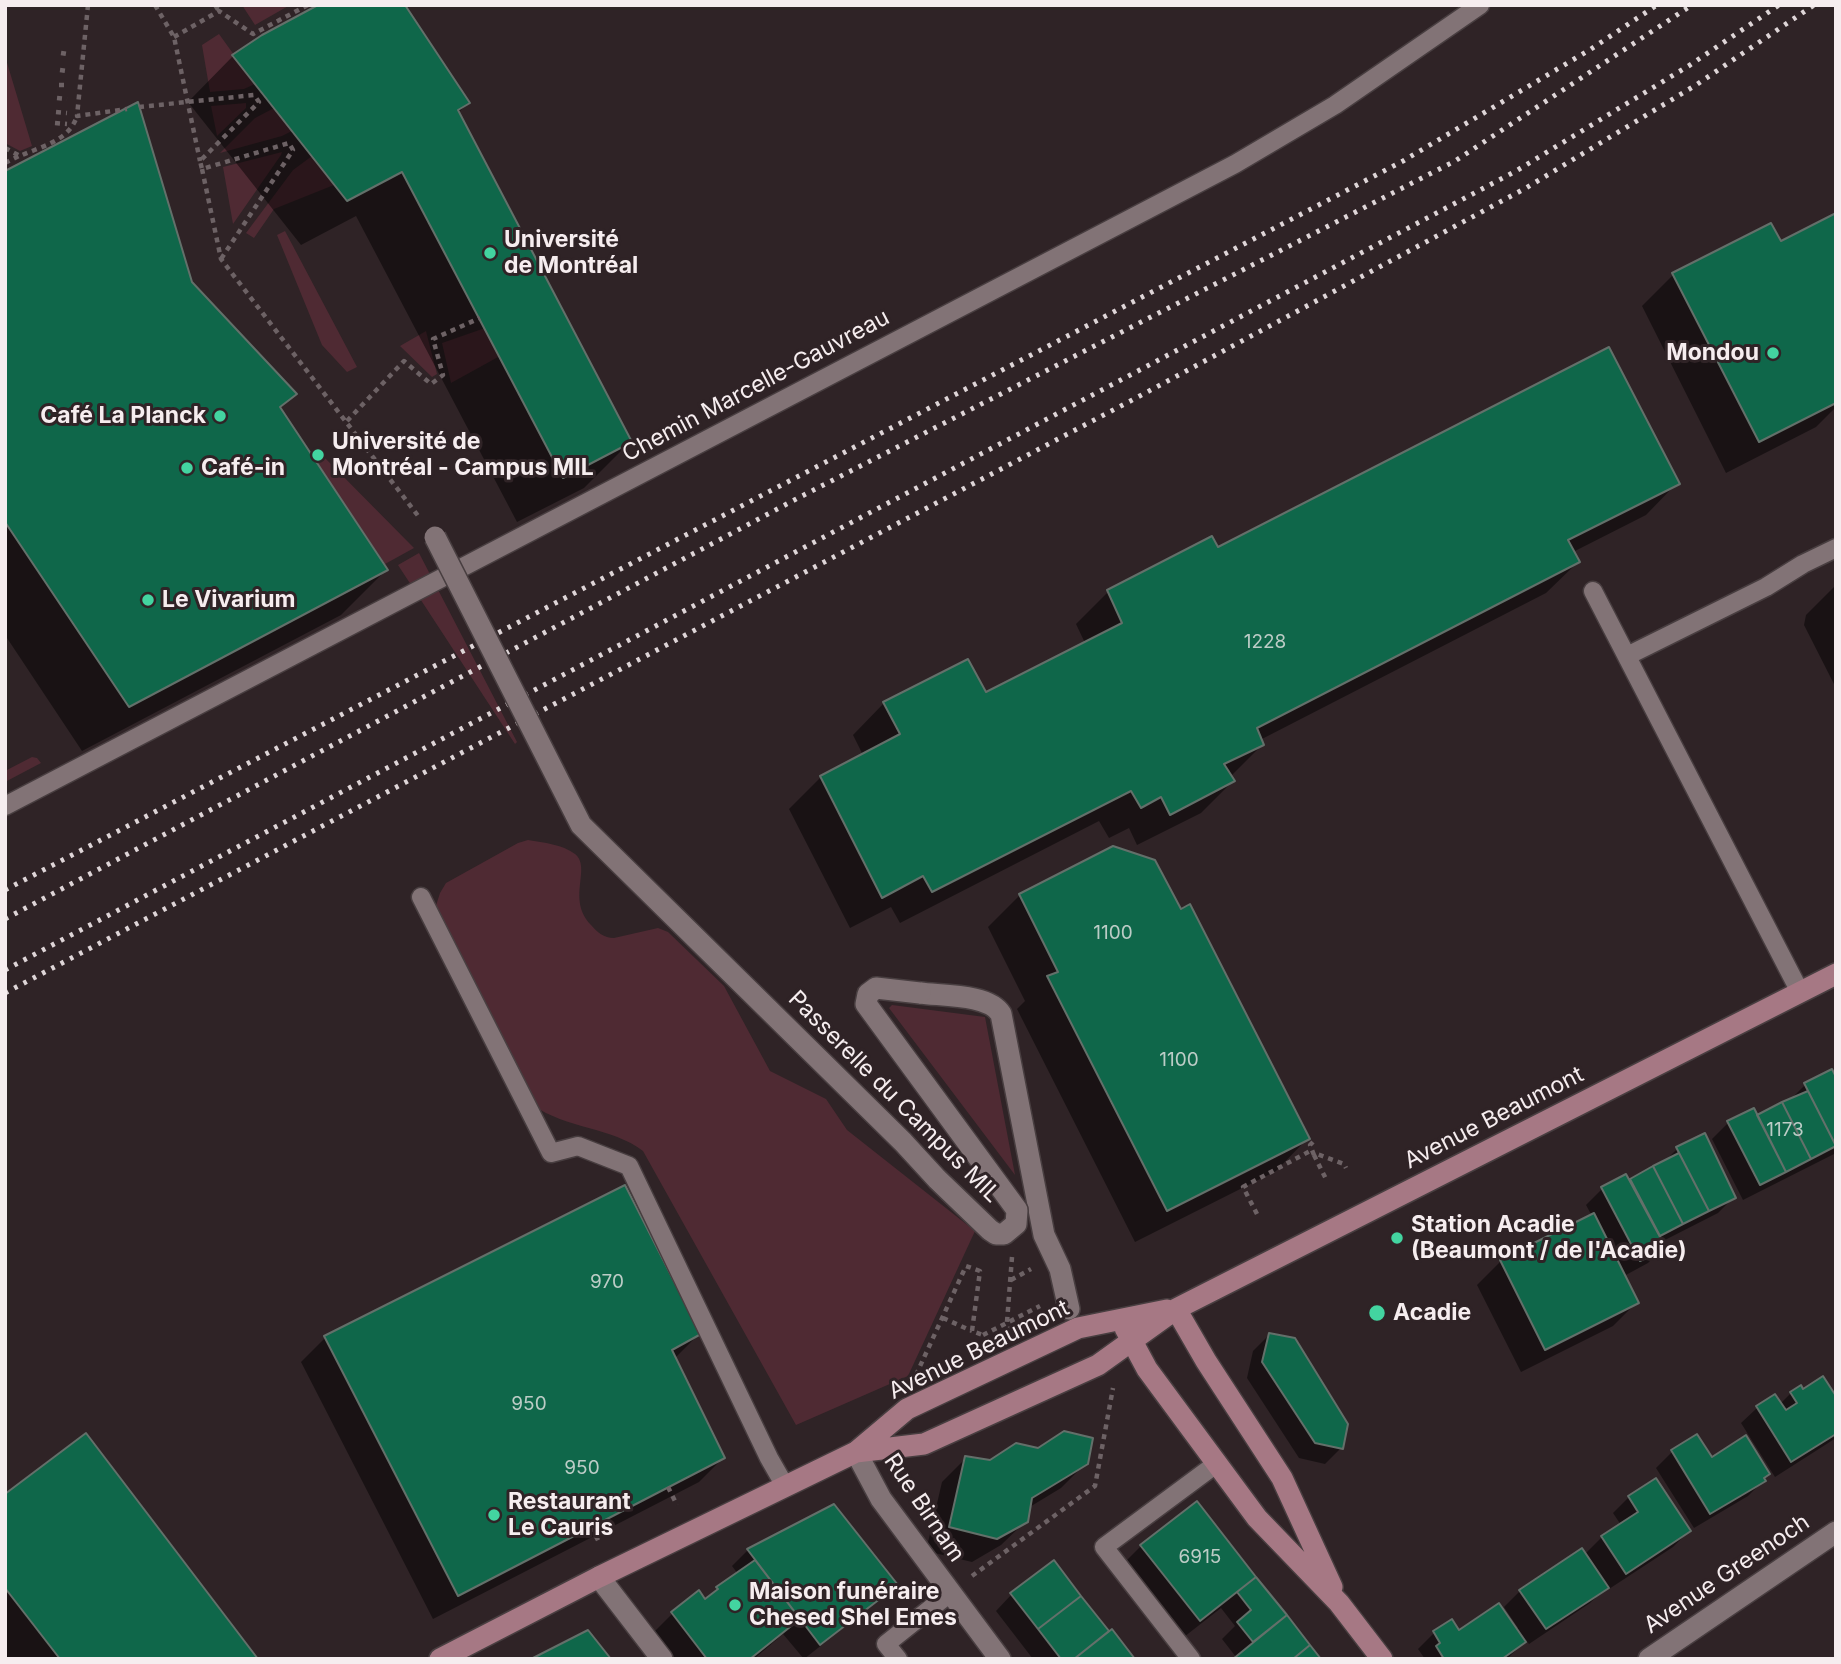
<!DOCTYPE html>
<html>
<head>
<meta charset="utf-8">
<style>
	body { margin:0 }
	#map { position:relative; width:1841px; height:1664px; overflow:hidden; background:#2f2326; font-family:Inter,sans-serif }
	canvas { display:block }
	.frame { position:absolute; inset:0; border:7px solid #f6edef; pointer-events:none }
</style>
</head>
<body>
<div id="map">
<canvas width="1841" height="1664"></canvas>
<div class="frame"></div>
</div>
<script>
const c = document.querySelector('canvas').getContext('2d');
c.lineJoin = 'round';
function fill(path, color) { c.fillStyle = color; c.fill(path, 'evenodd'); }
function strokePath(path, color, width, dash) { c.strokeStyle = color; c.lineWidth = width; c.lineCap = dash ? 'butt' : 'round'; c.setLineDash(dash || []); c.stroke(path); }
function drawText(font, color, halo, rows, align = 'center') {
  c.font = font + ' Inter,sans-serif'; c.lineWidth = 6; c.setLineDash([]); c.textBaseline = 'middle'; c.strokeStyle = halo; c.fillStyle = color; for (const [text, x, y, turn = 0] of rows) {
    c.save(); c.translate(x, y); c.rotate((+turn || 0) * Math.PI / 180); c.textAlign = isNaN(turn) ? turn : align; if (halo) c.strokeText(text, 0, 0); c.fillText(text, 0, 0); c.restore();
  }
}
const green = new Path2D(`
	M242,5H290L255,25Z
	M219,34L255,84L244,89L210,92L202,45Z
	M5,56L32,146L20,151L5,143Z
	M246,103V108L217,136L211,106Z
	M274,108L292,131L282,136L220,153L255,118Z
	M282,152L281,155L233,224L223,167Z
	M312,156L334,185L274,209L254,238L246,233L293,170Z
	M285,231L357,367L347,372L322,345L277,235Z
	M485,328L500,356L451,383L442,343Z
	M426,331L437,374L432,377L400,346Z
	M325,458L414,548L385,564L317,462Z
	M419,553L517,742L515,744L398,565Z
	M32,757L37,758L41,763L5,782V771Z
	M528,840C544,843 562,844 575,854C592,868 566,899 591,925C597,932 604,938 614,938L658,928L668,932L724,986L770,1071L826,1099L847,1130L975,1231L908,1376L796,1425L643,1151C612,1127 566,1129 533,1105L434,912L440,893L446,883L518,843Z
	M892,1005L985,1017L1015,1175L889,1008Z`);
const shadow = new Path2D(`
	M233,56L468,103L458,113L630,442L584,488L517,522L356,216L301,245L188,102Z
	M5,172L190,283L294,394L279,409L386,570L341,615L82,751L5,635Z
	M1836,215V407L1816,427L1726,473L1642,306L1674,274L1781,243Z
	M1677,483L1646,515L1573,552L1578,562L1546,593L1260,740L1262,745L1230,777L1233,781L1201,813L1137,845L1129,828L1109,838L1099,821L900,923L891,907L850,928L789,809L821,777L863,755L853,735L884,703L985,695L1085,643L1076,624L1108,592L1217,549Z
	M1836,585V688L1804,625L1806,615Z
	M1020,895L1307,1139L1276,1171L1135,1242L1017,1009L1025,1001L988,927Z
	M1836,1070V1153L1743,1200L1712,1139L1728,1123L1756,1117L1789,1101L1805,1085Z
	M1677,1149L1734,1197L1718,1213L1661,1242L1664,1247L1648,1263L1624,1276L1637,1302L1613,1326L1521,1372L1477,1285L1501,1261L1592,1216L1586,1205L1602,1189L1626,1176L1629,1182L1662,1164Z
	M699,1334L674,1359L723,1458L699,1482L433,1619L301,1362L325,1338Z
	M1269,1335L1341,1448L1325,1464L1299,1458L1247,1378L1253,1351Z
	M1803,1391L1836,1399V1438L1775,1477L1741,1423L1757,1408L1774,1396L1780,1404L1791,1393Z
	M1696,1436L1711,1459L1764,1480L1748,1496L1694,1528L1656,1468L1672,1452Z
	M966,1458L990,1462L1086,1463L1061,1488L1028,1508L1026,1521L1001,1545L972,1562L926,1551L942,1482Z
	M5,1496L256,1659H5Z
	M1629,1497L1689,1531L1673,1547L1609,1589L1608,1586L1590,1603L1529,1644L1526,1640L1507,1659H1425L1418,1649L1434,1633L1518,1628L1504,1607L1520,1591L1584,1555L1602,1537L1621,1525L1613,1513Z
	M1196,1503L1318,1659L1236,1657L1222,1639L1235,1626L1221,1608L1175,1644L1117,1570L1141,1546Z
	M748,1550L895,1585L879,1600L804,1659L783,1634L754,1659H664L648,1638L672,1614L698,1593L705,1601L717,1588L738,1574L732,1566Z
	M1053,1563L1109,1634L1133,1659H1033L996,1611L1011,1595Z`);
const building = new Path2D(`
	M318,5H405L470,103L458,110L632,442L563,478L402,172L347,201L232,55L262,35Z
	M138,102L192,282L297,394L280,407L388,570L129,707L5,522V171Z
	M1836,213V403L1759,442L1672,273L1771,223L1781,241Z
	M1609,347L1680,484L1568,540L1580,562L1257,728L1264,745L1224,764L1235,781L1170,815L1161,797L1141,808L1131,791L932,892L923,876L882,898L820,776L900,734L883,702L968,659L986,692L1122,623L1107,590L1212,536L1218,547Z
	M1113,846L1155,860L1181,909L1190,904L1310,1139L1167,1211L1047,976L1058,972L1019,894Z
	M1832,1069L1836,1077V1146L1804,1083Z
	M1808,1091L1836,1146L1811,1159L1782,1102Z
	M1782,1102L1811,1159L1786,1172L1757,1115Z
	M1754,1108L1786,1172L1760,1185L1727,1121Z
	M1705,1133L1736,1198L1709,1211L1676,1147Z
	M1679,1153L1709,1211L1683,1224L1653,1166Z
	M1653,1166L1683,1224L1660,1236L1630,1179Z
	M1626,1174L1666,1248L1640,1261L1601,1187Z
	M625,1185L701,1334L672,1350L725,1458L458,1596L324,1336Z
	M1594,1213L1639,1303L1545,1350L1500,1260Z
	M1269,1333L1295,1338L1348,1424L1343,1449L1315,1443L1262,1362Z
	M1823,1376L1836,1396V1434L1791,1462L1756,1406L1775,1394L1786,1410L1797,1403L1790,1392L1801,1385L1803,1389Z
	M1064,1431L1093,1438L1088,1464L1032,1498L1028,1522L997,1539L949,1527L965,1456L990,1460L1016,1443L1038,1448Z
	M86,1433L258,1659H60L5,1588V1494Z
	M1697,1434L1712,1457L1746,1435L1770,1474L1764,1478L1766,1481L1710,1514L1671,1450Z
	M1656,1478L1691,1531L1626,1574L1601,1536L1638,1512L1628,1496Z
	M1197,1501L1256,1577L1200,1621L1140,1545Z
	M834,1504L898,1585L820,1645L747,1549Z
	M1582,1548L1609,1588L1546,1629L1519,1590Z
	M755,1560L800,1619L750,1659H707L671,1612L699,1590L705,1599L718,1589L716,1587Z
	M1054,1560L1081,1596L1038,1629L1010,1593Z
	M1256,1577L1287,1615L1253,1642L1237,1622L1251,1610L1237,1592Z
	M1081,1596L1109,1631L1074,1659H1061L1038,1629Z
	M1499,1603L1526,1642L1502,1659H1444L1436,1646L1440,1643L1433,1631L1452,1619L1459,1630Z
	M1287,1615L1310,1645L1293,1659H1233Z
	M1112,1629L1135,1659H1074Z
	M588,1630L611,1659H531Z
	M1310,1645L1321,1659H1293Z`);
const path = new Path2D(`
	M88,5L77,116L127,109
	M155,5L174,37L200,161
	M215,5L219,11
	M174,37L219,11L253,34L308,5
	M61,53L67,54
	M60,70L67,71
	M59,85H67
	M57,98L67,99
	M139,107L254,95L259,102L200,161L202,169L289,143L293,150L221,259
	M56,112L67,113
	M55,123L67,124
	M5,148L20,156C42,146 69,141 77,116
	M5,163L19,156
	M202,169L221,259L419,517
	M347,421L404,361L431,384L443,375L433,339L480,318
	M1313,1142L1310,1145L1314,1155L1317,1154L1344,1164L1346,1168
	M1314,1155L1326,1179
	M1257,1214L1243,1187L1312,1150
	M1011,1280L1031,1269
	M943,1318L972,1331
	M1011,1331L1007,1322L1012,1257
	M983,1335L1040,1306
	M916,1375L966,1266L980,1271L972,1331L983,1335
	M668,1487L677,1505
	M591,1527L600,1544
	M972,1576L1095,1486L1113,1388`);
const lane = new Path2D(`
	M1593,591L1800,992
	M1627,656L1766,587L1803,564L1836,548
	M5,806L1235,164L1335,105L1480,5
	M421,897L551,1153L578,1146L629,1166L769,1458L785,1486
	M898,1659L886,1644L950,1593
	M1191,1659L1104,1547L1216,1464`);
const street = new Path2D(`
	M920,993C942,996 989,994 1001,1014L1044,1235L1060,1269L1069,1309
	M856,1452L881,1499L1000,1659
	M599,1577L662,1659
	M1649,1659L1836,1532`);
const secondary = new Path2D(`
	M1176,1309L1206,1361L1282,1478L1332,1587
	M1125,1328L1147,1369L1257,1518L1339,1603L1382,1659
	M856,1452L924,1444L1098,1365L1176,1309L1836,974
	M440,1659L599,1577L856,1452L907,1409L1078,1328L1167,1310`);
const rail = new Path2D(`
	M5,890L1403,161L1591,49L1657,5
	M5,919L800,497L1455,161L1692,5
	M5,970L1516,171L1690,65L1779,5
	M5,993L1136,398L1526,188L1696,85L1814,5`);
const streetBridge = new Path2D(`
	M435,537L581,825L903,1142L937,1179L990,1230L996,1234H1004L1016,1224L1017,1210L866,1004L868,994L876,988L920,993`);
const markers = [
	[490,253,7,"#43d4a0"],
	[1773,353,7,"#43d4a0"],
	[220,416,7,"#43d4a0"],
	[318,455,7,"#43d4a0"],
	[187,468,7,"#43d4a0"],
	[148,600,7,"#43d4a0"],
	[1397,1238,7,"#43d4a0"],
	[1377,1313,9,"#43d4a0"],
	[494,1515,7,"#43d4a0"],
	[735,1605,7,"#43d4a0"]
];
const numberNames = [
	["1228",1265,642],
	["1100",1113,933],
	["1100",1179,1060],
	["1173",1785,1130],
	["970",607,1282],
	["950",529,1404],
	["950",582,1468],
	["6915",1200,1557]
];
const poiNames = [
	["Université",504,240],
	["de Montréal",504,266],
	["Mondou",1759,353,"right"],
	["Café La Planck",206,416,"right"],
	["Université de",332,442],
	["Montréal - Campus MIL",332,468],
	["Café-in",201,468],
	["Le Vivarium",162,600],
	["Station Acadie",1411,1225],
	["(Beaumont / de l'Acadie)",1411,1251],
	["Acadie",1393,1313],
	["Restaurant",508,1502],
	["Le Cauris",508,1528],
	["Maison funéraire",749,1592],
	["Chesed Shel Emes",749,1618]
];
const streetNames = [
	["Chemin Marcelle-Gauvreau",756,386,-28],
	["Passerelle du Campus MIL",894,1097,45],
	["Avenue Beaumont",1494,1118,-27],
	["Avenue Beaumont",979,1350,-26],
	["Rue Birnam",924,1508,56],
	["Avenue Greenoch",1727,1574,-34]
];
fill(green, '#4f2a33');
fill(shadow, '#0007');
fill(building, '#0f674a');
strokePath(building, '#63706a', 2);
strokePath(lane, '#483e40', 21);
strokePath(street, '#483e40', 24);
strokePath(secondary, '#483e40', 24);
strokePath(path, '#6d6265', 4.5, [5, 5]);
strokePath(lane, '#827376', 18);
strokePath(street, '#827376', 21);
strokePath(secondary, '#a67884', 21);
strokePath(rail, '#ded5d7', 5, [3.5, 7]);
strokePath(streetBridge, '#483e40', 24, []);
strokePath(streetBridge, '#827376', 21);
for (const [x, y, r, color] of markers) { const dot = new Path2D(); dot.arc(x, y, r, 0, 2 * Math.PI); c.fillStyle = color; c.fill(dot); strokePath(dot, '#2f2326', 2.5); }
drawText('19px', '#bcccc6', null, numberNames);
drawText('bold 23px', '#f6edef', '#2f2326', poiNames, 'left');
drawText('23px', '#f6edef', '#2f2326', streetNames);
</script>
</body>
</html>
